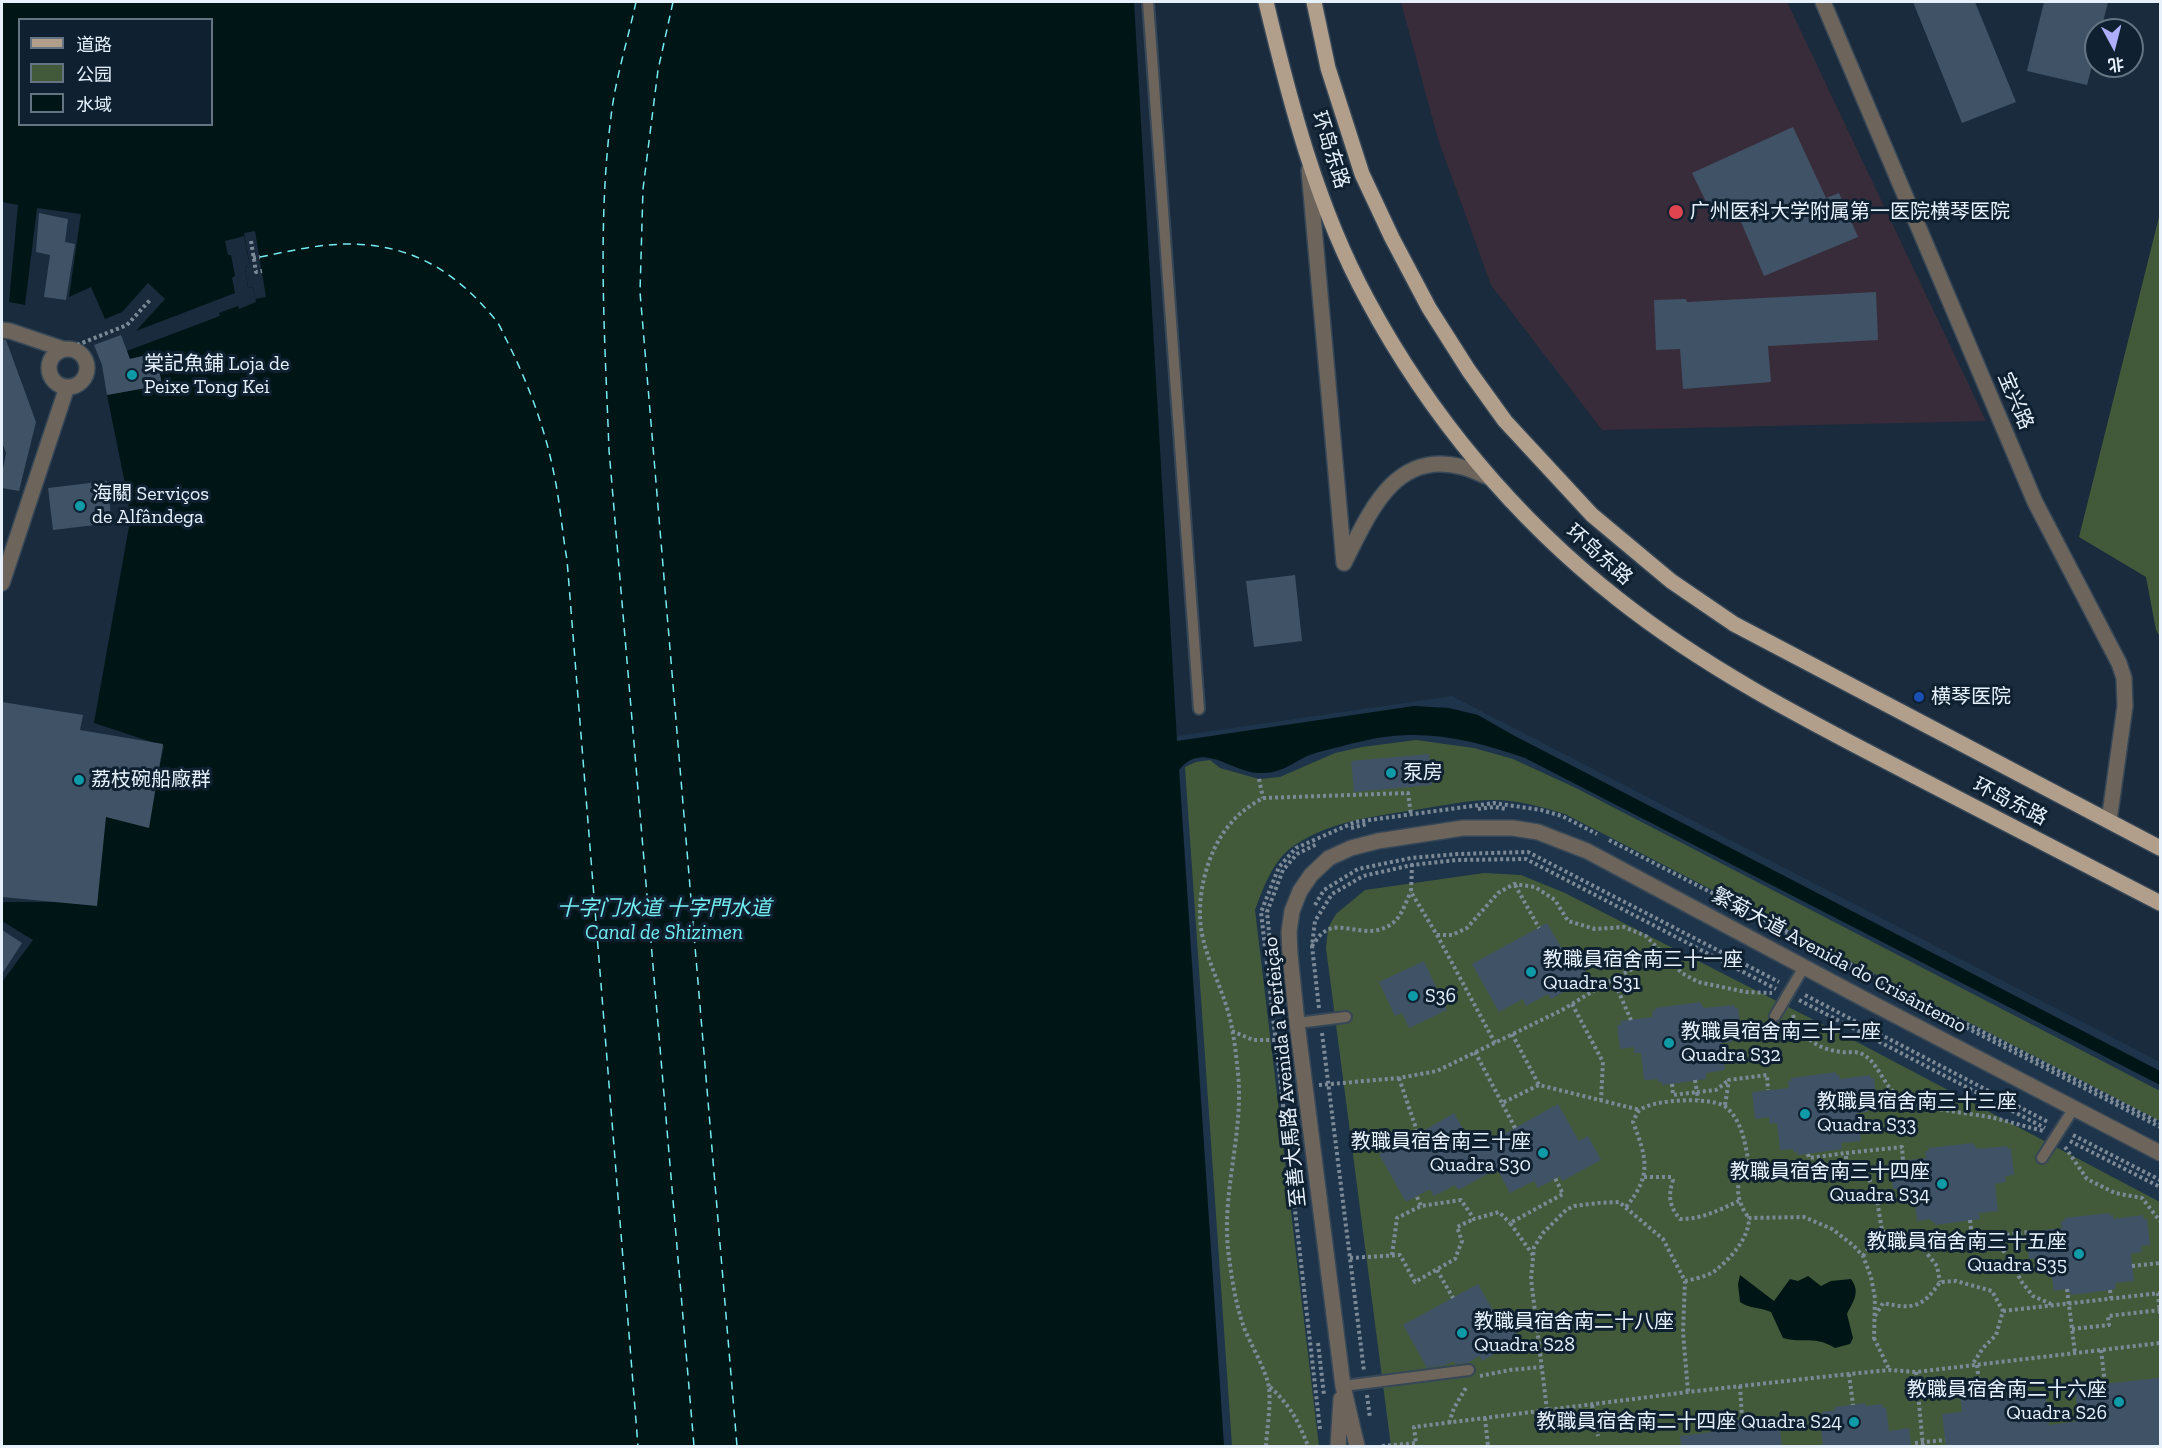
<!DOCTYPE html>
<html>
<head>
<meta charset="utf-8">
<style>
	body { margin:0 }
	#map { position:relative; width:2162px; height:1448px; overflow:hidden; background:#192b3c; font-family:"Zilla Slab","Noto Sans SC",serif }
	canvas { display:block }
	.frame { position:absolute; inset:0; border:3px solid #e6f1fc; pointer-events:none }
	.legend { position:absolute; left:18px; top:18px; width:195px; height:108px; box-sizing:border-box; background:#0f2131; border:2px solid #657482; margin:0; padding:8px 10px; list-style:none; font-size:18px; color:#e6f1fc }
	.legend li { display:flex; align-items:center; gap:12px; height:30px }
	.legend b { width:30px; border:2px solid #657482 }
	.north { position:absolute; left:2084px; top:18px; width:60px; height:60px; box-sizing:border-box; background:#0f2131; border:2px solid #657482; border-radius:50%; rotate:173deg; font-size:16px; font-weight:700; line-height:24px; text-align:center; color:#e6f1fc }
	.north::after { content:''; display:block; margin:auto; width:21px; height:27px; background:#adaffb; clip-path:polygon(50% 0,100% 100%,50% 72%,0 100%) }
</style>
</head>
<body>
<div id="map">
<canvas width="2162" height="1448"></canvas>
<div class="frame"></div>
<ul class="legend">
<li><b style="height:8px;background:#b19f8c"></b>道路</li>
<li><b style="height:16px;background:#425a3a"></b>公园</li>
<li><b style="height:16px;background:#001516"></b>水域</li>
</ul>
<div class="north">北</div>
</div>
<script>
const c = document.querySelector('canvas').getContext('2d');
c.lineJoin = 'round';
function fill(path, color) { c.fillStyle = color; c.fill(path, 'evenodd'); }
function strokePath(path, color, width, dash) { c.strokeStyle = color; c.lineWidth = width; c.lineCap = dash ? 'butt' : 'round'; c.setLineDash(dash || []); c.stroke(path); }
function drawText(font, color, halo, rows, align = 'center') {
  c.font = font + ' "Zilla Slab","Noto Sans SC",serif'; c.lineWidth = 6; c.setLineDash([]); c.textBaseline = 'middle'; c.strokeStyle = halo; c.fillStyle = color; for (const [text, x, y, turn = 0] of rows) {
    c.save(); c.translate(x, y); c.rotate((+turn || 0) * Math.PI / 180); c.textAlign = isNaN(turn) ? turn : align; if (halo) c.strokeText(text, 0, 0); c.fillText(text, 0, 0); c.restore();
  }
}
const built = new Path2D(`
	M1452,696L2160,1062V1446H1224L1177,736Z`);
const medical = new Path2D(`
	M1401,2H1787L1986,421L1602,430L1491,285L1438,139Z`);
const green = new Path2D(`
	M2160,213V637L2156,630L2146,577L2079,537Z
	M1416,740L1474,748L1513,759L1576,788L2160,1091V1121L1565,814C1542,807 1518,800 1493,800C1469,800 1445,805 1421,809C1377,816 1333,820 1295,845C1273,859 1264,887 1255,910L1319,1446H1232L1185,767L1196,762L1210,760L1220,768L1259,779L1280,777L1335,753L1362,747Z
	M1484,873L1521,875L1565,893L1857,1042L2160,1202V1446H1391L1326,948L1328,928L1336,914L1365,890Z`);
const water = new Path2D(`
	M2,2H1134L1177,741L1414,706L1449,708L1478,715L1513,735L2160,1071V1085L1525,758C1488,745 1448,734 1409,735C1378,735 1348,745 1319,752C1295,758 1287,774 1259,773C1230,772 1203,740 1179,770L1224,1446H2V982L33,940L2,921V906L4,902H95L44,804L148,822L164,746L94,723L130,521L128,498L107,395L162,385L155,353L102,365L127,351L220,316L219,313L238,306L239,309L256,302L253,287L248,288L245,267L250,266L244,236L225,241L228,255H231L235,276L232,278L235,293L136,331L165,299L148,283L122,312L105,319L91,287L69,297L81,214L37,208L25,305L9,302L18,205L2,202ZM20,20H212V124H20Z
	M1740,1275L1774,1301L1790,1279L1798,1281L1808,1276L1821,1286L1831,1281L1851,1279C1861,1293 1853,1301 1847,1314L1853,1338L1850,1344L1835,1348C1813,1335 1804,1344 1783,1338L1771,1312C1760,1307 1750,1309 1740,1302L1738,1284Z`);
const pier = new Path2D(`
	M255,231L266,297L255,299L253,287L248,288L245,267L250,266L244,233Z`);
const ferry = new Path2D(`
	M636,2C628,39 615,80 611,117C597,227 605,341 609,450L694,1446
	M673,2L658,70L643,189L640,292L737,1446
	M260,257C295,250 331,241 368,245C421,250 460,277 494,318C500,324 503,334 507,341C528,383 545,428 554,474C560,502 562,531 567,560L638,1446`);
const building = new Path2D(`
	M1913,2H1975L2016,102L1962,123Z
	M2044,2H2108L2101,30H2096V51L2087,85L2027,71Z
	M1793,127L1826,198L1839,193L1858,237L1764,276L1736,210L1715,220L1692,173Z
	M39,213L68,219L65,242L75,244L66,300L44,297L50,255L36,252Z
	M1876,292L1878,340L1768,346L1771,382L1683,389L1680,349L1656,350L1654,300L1686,299L1687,302Z
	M121,335L130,359L156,353L162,385L107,395L102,365L94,345Z
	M2,340H6L36,422L19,491L2,488V474L6,453L2,442Z
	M107,481L112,523L53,530L48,488Z
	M1295,575L1302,641L1254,647L1246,581Z
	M2,702L83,715L80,730L163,744L149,828L106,817L97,906L2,897Z
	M1429,754L1432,785L1354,792L1351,761Z
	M1547,923L1568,959L1576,955L1589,978L1551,999L1548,994L1526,1006L1523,999L1499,1012L1472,964Z
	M2,930L22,943L2,974Z
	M1424,961L1447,1010L1409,1028L1402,1013L1395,1016L1379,982Z
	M1700,1002L1704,1008L1734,1005L1735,1008H1738L1741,1034L1732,1035V1042L1722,1043L1725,1070L1706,1073V1079L1679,1083L1662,1085V1082H1658V1079L1644,1080L1641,1053H1634V1047L1620,1049L1617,1025H1621L1620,1021L1653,1017L1652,1011L1656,1010L1655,1008Z
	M1836,1072V1075H1839L1840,1079L1870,1075V1078H1874L1877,1104L1867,1106L1868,1112L1857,1113L1861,1141L1841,1143L1842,1149L1814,1153L1798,1155L1797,1152H1794L1793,1149L1780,1150L1777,1123L1770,1124L1769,1117L1755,1119L1752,1092L1789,1088L1788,1081H1791V1078Z
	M1558,1104L1579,1141L1588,1136L1601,1160L1562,1181L1560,1176L1538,1188L1534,1181L1510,1193L1497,1169L1458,1190L1455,1185L1434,1196L1430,1189L1406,1202L1379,1154L1418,1134L1454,1113L1475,1150Z
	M1973,1143L1977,1149L2007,1146L2008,1149L2011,1148L2014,1175L2005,1176L2006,1182L1995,1184L1998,1211L1979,1213L1980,1219L1935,1225V1222H1931V1219L1917,1221L1914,1193L1908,1194L1907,1188L1893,1189L1890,1162L1926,1158L1925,1151H1929L1928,1148Z
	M2109,1213L2110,1216L2113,1215V1219L2143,1215L2144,1219H2147L2150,1245L2141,1246L2142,1252L2131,1254L2134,1281L2115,1283L2116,1289L2088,1293L2071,1295V1292L2067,1293V1289L2054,1291L2050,1263L2043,1264V1258L2029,1259L2026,1232L2062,1228L2061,1221H2065L2064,1218Z
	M1478,1284L1499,1321L1507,1316L1520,1340L1482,1361L1480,1356L1467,1363L1455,1364L1454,1361L1445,1365L1427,1368L1403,1325Z
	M2159,1378L2160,1446H1946L1942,1414L1962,1412L1960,1395L2000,1390L2001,1397L2045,1391L2049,1425L2079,1421L2075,1387Z
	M1865,1403L1866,1406L1882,1404L1883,1408L1886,1407L1889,1431L1909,1428L1911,1446H1823L1819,1416L1822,1415V1412L1835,1410V1407Z
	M1764,1416L1765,1419L1775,1418V1421H1779L1782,1446H1681L1680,1436L1712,1432L1711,1429L1715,1428L1714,1425L1731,1423V1420Z`);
const path = new Path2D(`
	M251,241L256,272L262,271
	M253,258L260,257
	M77,345L127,325L151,299
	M1259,779L1263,798
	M1478,809L1494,807L1506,809
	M1351,828L1367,824
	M1609,840L2160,1123
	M1412,864L1411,892L1437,935L1495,1043
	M1515,885L1539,928
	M1315,905L1324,890L1358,869L1411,858L1457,854L1528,852L1779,982
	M1774,929L2160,1127
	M1437,935H1452L1467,928L1498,893L1514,884L1535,887L1555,900L1568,921L1595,929L1624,927L1646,936L1682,973L1698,982L1746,992L1772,993
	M1270,942L1267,912L1283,870L1297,854L1317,844
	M1312,946C1315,942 1319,935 1324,932C1342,918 1370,944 1395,921C1402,915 1406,901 1411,892
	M1613,979L1631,1020
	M1805,995L2048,1122
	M1799,1000L2045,1128
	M1572,1004L1603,1062L1601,1100
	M1319,1008L1312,946L1315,921L1332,894L1363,876L1412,865L1457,860L1526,859L1776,989
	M1793,1015C1800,1037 1819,1050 1842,1052C1848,1053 1854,1051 1860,1053C1879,1061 1882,1085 1899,1097C1917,1109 1971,1113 1994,1118C2011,1122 2027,1127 2044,1131
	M1232,1031L1253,1040H1284
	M1322,1033L1364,1371
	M1512,1034L1539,1085
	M1475,1052L1502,1103
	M1399,1078L1418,1134
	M1695,1080L1697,1092L1716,1090L1729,1080
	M1672,1084L1673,1095L1697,1092L1698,1100
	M1319,1085L1399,1078L1437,1071L1562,1010L1613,979L1664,953
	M1725,1105L1729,1080L1767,1075L1768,1090
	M1515,1128L1502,1103L1539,1085L1640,1110
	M2073,1135L2160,1180
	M2070,1141L2160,1187
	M2065,1147L2087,1179L2115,1193L2142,1198L2160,1221
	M1808,1154L1809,1158L1846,1153
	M1749,1164C1734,1181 1735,1200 1749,1218
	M1846,1165V1153L1902,1147L1903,1161
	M1644,1177H1671L1673,1180C1668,1196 1669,1206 1680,1219C1703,1219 1719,1210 1739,1201
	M1417,1197L1421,1206
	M1626,1207C1652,1175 1647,1159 1633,1122C1635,1118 1637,1112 1640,1110C1653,1099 1715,1096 1727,1108C1743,1123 1745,1144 1749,1164C1764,1171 1778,1175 1794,1174C1815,1173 1830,1159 1852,1168C1859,1170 1866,1174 1870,1181C1878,1196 1879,1215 1882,1230L1903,1245L1972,1239
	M1970,1220L1972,1239L2029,1232
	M1983,1238L2000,1246L2013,1264L2021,1281L2033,1296L2051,1304
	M1920,1245L1937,1266L1940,1282
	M1392,1255L1397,1218L1421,1206L1461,1200L1474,1219L1499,1212L1510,1223
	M1533,1255L1510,1223L1563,1194L1555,1178
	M1863,1256L1882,1230
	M1350,1258L1400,1255L1415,1282L1455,1259L1462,1241L1457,1227L1474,1219
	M2132,1266L2160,1263
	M1437,1270L1453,1298
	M1685,1281C1695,1279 1708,1276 1716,1270C1731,1258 1749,1238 1749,1218L1804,1217L1832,1229L1854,1246L1863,1256L1871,1277L1875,1298L1874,1339
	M2067,1289L2075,1353
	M2110,1290L2111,1298
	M2158,1293L2160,1315
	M2003,1311L2160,1293
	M1875,1316L1883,1303C1913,1310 1923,1307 1940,1282L1956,1281L1992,1291L2003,1311L1996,1335L1983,1348L1972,1365
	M2072,1329L2109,1325L2108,1316L2160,1310
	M1874,1338L1889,1369
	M1318,1343L1324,1395
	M2101,1350L2105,1384
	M1977,1365L1980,1392
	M1916,1372L1923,1446
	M1849,1374L1853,1405
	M1480,1376L1510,1370L1542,1367
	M1740,1386L1742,1418
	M1270,1387C1291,1406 1298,1421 1308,1446
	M1367,1395L1370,1418
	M1592,1405L1598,1436
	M1547,1410L1531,1279L1534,1247L1543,1233L1566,1210L1574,1206L1598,1203L1619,1202L1663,1239L1685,1281L1683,1332L1688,1392
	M1485,1418L1488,1446
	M1449,1423L1454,1408L1467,1386
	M1320,1429L1261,912L1279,867L1296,848L1355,822L1494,803L1541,810L1562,816L1597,834
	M1915,1443L1945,1440
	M1266,1446C1267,1429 1271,1405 1269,1388C1267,1371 1249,1342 1243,1325C1235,1301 1231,1274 1228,1249C1222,1190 1244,1132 1238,1073C1236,1054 1234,1034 1229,1015C1221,986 1208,963 1202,934C1195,898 1207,850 1231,823C1240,812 1251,805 1263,798L1408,793L1411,815
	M1382,1446L1416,1443L1414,1427L1688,1392L1849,1374L1889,1370L1916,1372L2160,1343`);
const lane = new Path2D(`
	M1148,2L1199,709
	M1775,1016L1804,967
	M1297,1023L1346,1017
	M2042,1158L2074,1108
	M1343,1386L1469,1370`);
const street = new Path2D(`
	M1823,2L2035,502L2119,663L2124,678L2125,706L2109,821
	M1309,170L1344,563C1369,514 1394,449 1462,467C1471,469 1480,474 1488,477
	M2,330L10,331L63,349
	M49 368a19 19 0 1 1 38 0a19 19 0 1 1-38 0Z
	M2,583L67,387
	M1338,1446L1341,1399
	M1357,1446L1343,1386L1297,1023L1290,954L1289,932L1292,911L1300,891L1311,875L1329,858L1351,848L1378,841L1463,828H1513L1538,832L1587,851L1864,999L2160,1153`);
const primary = new Path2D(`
	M1266,2C1290,102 1317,207 1367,299C1429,415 1515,518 1618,599C1704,667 1802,718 1899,768C1986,813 2073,858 2160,903
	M1314,2L1328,68L1362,174L1392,238L1429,308L1469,371L1505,421L1592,515L1671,581L1734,624L2160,848`);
const markers = [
	[1676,212,8,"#e0444e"],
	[132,375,6,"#0f9aa8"],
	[80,506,6,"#0f9aa8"],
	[1919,697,6,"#1a4fb4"],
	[1391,773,6,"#0f9aa8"],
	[79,780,6,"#0f9aa8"],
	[1531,972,6,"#0f9aa8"],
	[1413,996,6,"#0f9aa8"],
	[1669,1043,6,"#0f9aa8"],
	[1805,1114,6,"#0f9aa8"],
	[1543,1153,6,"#0f9aa8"],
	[1942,1184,6,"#0f9aa8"],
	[2079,1254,6,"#0f9aa8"],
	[1462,1333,6,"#0f9aa8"],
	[2119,1402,6,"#0f9aa8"],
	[1854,1422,6,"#0f9aa8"]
];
const streetNames = [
	["环岛东路",1330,150,72],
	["宝兴路",2015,401,67],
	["环岛东路",1599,555,41],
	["环岛东路",2010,802,27],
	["繁菊大道 Avenida do Crisântemo",1839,961,28],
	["至善大馬路 Avenida a Perfeição",1285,1072,-96]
];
const poiNames = [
	["广州医科大学附属第一医院横琴医院",1690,212],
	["棠記魚鋪 Loja de",144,364],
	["Peixe Tong Kei",144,387],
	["海關 Serviços",92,494],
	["de Alfândega",92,517],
	["横琴医院",1931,697],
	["泵房",1403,773],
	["荔枝碗船廠群",91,780],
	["教職員宿舍南三十一座",1543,960],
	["Quadra S31",1543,983],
	["S36",1425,996],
	["教職員宿舍南三十二座",1681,1032],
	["Quadra S32",1681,1055],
	["教職員宿舍南三十三座",1817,1102],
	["Quadra S33",1817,1125],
	["教職員宿舍南三十座",1531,1142,"right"],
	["Quadra S30",1531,1165,"right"],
	["教職員宿舍南三十四座",1930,1172,"right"],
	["Quadra S34",1930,1195,"right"],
	["教職員宿舍南三十五座",2067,1242,"right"],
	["Quadra S35",2067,1265,"right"],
	["教職員宿舍南二十八座",1474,1322],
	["Quadra S28",1474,1345],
	["教職員宿舍南二十六座",2107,1390,"right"],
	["Quadra S26",2107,1413,"right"],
	["教職員宿舍南二十四座 Quadra S24",1842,1422,"right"]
];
const waterNames = [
	["十字门水道 十字門水道",664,909],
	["Canal de Shizimen",664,933]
];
fill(built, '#1d344a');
fill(medical, '#382c3a');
fill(green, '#425a3a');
fill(water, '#001516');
fill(pier, '#192b3c');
strokePath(ferry, '#73ecf2', 1.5, [8, 6]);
fill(building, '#405366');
strokePath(lane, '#364757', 14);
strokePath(street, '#364757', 18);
strokePath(primary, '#364757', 18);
strokePath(path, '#7c8a98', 4, [3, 3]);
strokePath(lane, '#6d645b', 10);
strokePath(street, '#6d645b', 15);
strokePath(primary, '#b19f8c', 15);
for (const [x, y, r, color] of markers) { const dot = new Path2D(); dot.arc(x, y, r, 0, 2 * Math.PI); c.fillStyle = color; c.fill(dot); strokePath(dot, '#0f2131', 2); }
drawText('20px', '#e6f1fc', '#0f2131', streetNames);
drawText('20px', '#e6f1fc', '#0f2131', poiNames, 'left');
drawText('italic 21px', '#73ecf2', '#0f2131', waterNames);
</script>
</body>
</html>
